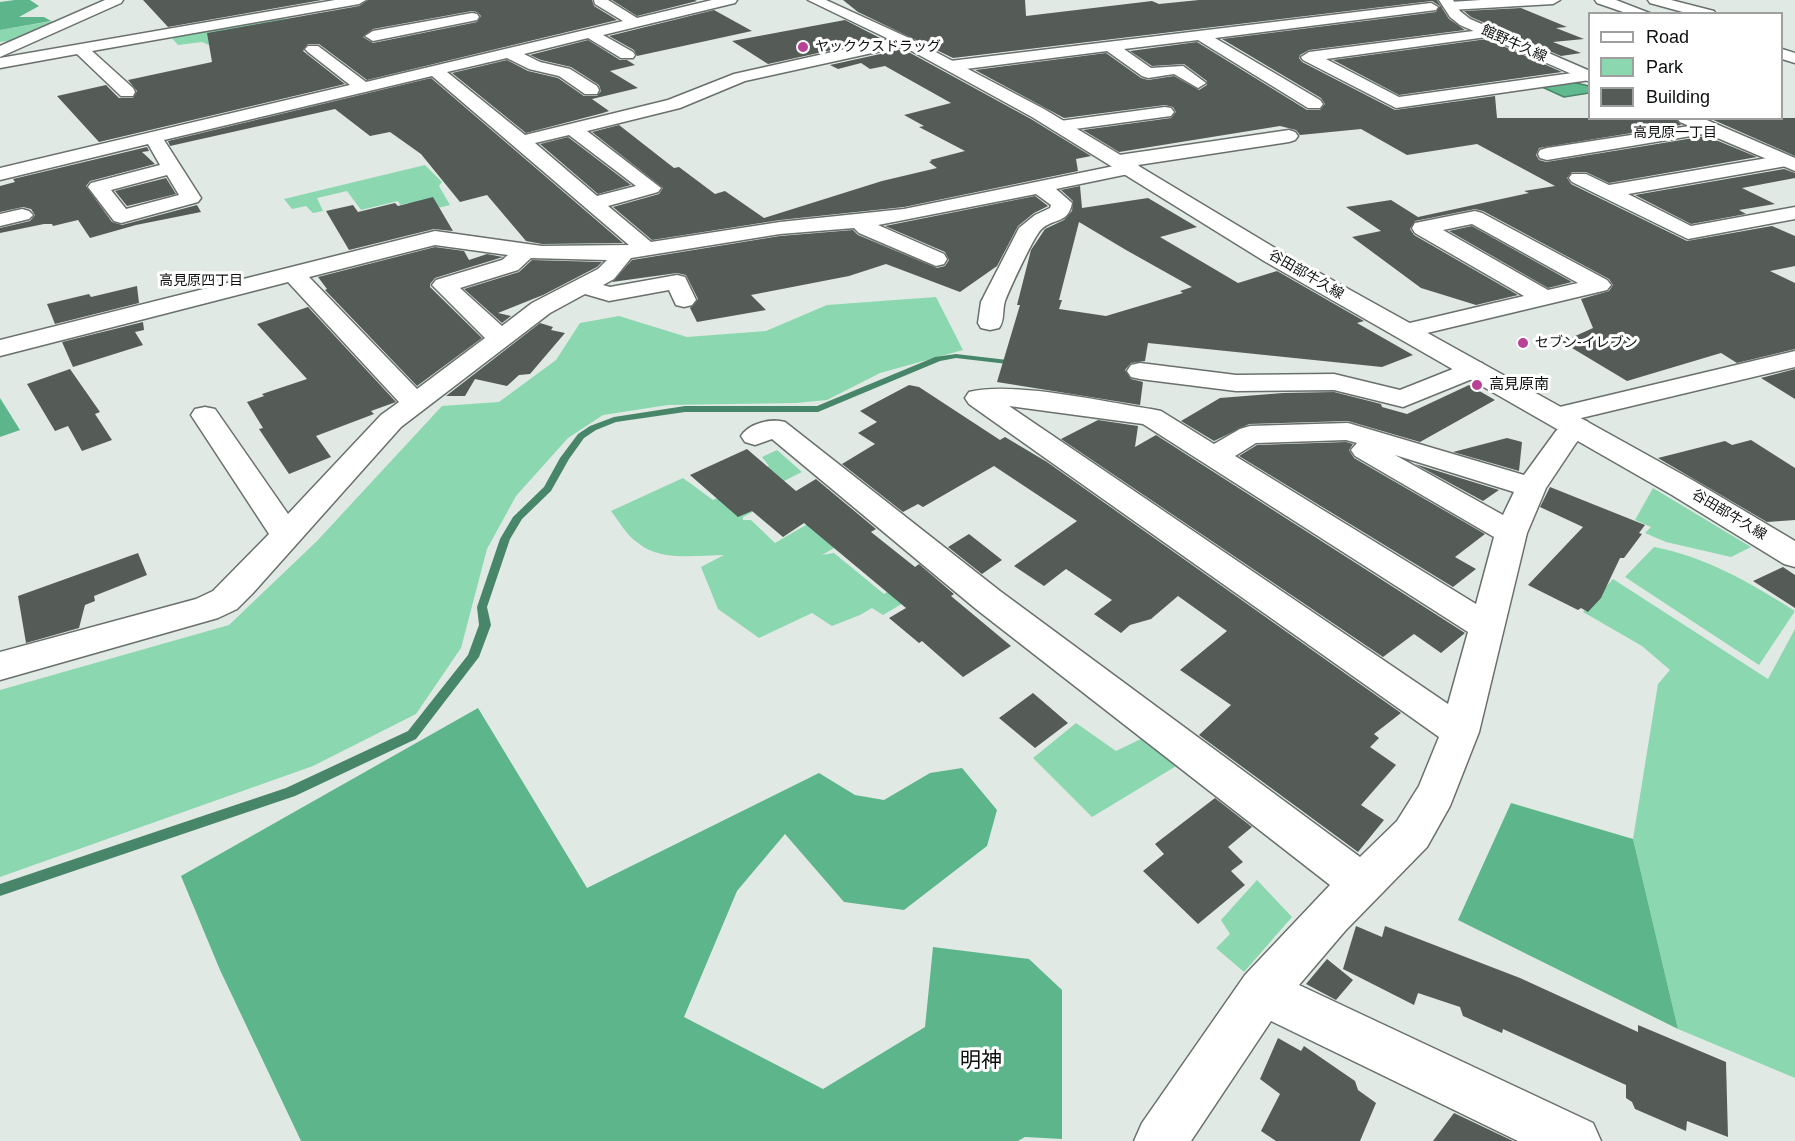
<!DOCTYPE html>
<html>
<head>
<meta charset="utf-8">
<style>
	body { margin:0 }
	#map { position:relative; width:1795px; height:1141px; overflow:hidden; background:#e1e9e4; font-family:Arial,sans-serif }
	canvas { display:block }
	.legend { position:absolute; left:1588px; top:12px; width:195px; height:108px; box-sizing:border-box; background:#fff; border:2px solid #9e9f9f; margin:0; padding:8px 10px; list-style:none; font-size:18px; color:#0d100f }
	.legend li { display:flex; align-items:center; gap:12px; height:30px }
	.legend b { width:30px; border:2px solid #9e9f9f }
</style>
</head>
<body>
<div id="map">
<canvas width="1795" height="1141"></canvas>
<ul class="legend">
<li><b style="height:8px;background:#fff"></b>Road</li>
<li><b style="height:16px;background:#8bd7b0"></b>Park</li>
<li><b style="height:16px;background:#555c58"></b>Building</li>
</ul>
</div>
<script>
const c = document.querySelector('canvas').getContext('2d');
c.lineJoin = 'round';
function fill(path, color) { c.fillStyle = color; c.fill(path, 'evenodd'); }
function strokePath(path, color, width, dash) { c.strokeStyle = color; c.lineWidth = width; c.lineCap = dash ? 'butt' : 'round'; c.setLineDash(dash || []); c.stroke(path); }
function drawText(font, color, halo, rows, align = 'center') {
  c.font = font + ' Arial,"Noto Sans JP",sans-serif'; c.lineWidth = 6; c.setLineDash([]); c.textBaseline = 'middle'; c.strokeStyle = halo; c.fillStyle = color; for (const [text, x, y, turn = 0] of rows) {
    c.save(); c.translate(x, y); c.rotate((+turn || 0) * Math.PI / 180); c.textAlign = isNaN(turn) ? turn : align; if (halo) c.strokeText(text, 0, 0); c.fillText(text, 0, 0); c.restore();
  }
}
const green = new Path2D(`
	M276,16L316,33L218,49L202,42L178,45L170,36Z
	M59,20L16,40L0,42V30Z
	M425,165L442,182L439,186L450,205L417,213L408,203L400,205L398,201L361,210L347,191L317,198L323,211L313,213L306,206L292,209L284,199Z
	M936,297L963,350L880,373L827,400L796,403L668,405L603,415L568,438L516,496L487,549L461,648L416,714L313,766L0,877V690L229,625L317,541L442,406L499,402L556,360L580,323L619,316L687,337L766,331L827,305Z
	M777,450L802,472L772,487L781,497L743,517V520H751L775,543L818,518L872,526L822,555L834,553L884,594L896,587L910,599L883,615L872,608L860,615L832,626L812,613L759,638L718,609L701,567L724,555C697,555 661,562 638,543C627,536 619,521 611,511L683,478L713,500L761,478L756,472L769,466L762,457Z
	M1653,488L1751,547L1731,557L1666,542L1645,533L1651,527L1635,520Z
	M1654,547C1707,557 1750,583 1795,611L1759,665L1625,577Z
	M1613,579L1768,679L1795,629V1078L1678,1029L1633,839L1658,684L1670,670L1642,646L1583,612Z
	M1076,723L1116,751L1145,737L1178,765L1092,817L1033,758Z
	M1257,880L1292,917L1244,972L1216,948L1230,934L1221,920Z`);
const forest = new Path2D(`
	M15,0H30L39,6L19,17H44L51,21L0,30V2Z
	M0,398L20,430L0,437Z
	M478,708L587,888L819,773L855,795L884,800L930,773L962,768L997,810L987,846L904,910L844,902L785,834L737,891L684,1017L823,1089L925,1027L933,947L1029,959L1062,990V1139L1025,1137L1018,1141H301L220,970L181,876Z
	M1511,803L1633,839L1678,1029L1458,920Z`);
const water = new Path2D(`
	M1572,82L1589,86V93L1564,97L1542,87Z`);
const stream = new Path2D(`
	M956,354L1016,361L1020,363L1016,365L956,358L940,361L818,412H685L616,422L596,430L584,438L569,459L551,491L522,519L510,539L487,607L491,625L479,657L416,739L295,796L0,896V884L286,788L408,731L468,655L479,625L477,607L500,539L513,517L544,487L560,458L578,434L590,426L614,417L685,406H817L935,357Z`);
const building = new Path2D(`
	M143,0H322L168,27Z
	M368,0H592L594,6L617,20L367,80L319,44H308L303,51L345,84L99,142L57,96L106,85L119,98H133L137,91L128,80L212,62L207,33L359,6ZM472,11L477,12L481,16L477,22L373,43L363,37L373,29Z
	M612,0H695L697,1L637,16Z
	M843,0H1025L1026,16L1152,1L1159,4L1199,0H1437L1449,19L1465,30L1309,50L1300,55L1299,58L1302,62L1395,110L1495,96L1497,118H1675L1681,125L1539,148L1536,155L1539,160L1546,162L1706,136L1757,157L1609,183L1586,172H1572L1567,178L1571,184L1687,241L1772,226L1795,236V266L1770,271L1795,283V349L1737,363L1721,353L1627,381L1562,342L1593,328L1581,299L1609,291L1613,285L1609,279L1483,211L1475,209L1415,221L1410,229L1414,235L1518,295L1476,305L1421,288L1352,237L1381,231L1346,207L1391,200L1418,217L1529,193L1524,191L1555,186L1477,144L1407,155L1361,129L1300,135L1296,130L1280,126L1119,152L1083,130L1171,118L1176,112L1173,107L1165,105L1064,118L975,70L1106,53L1141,78L1148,80L1174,76L1199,90L1207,85V81L1184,64L1152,66L1130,51L1197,42L1307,110H1320L1325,104L1321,98L1222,39L1436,12L1440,6L1432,1L953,58L858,12Z
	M1521,8L1567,27L1556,28L1584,39L1553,42L1581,53L1561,56L1471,17L1464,11Z
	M714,10L752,31L637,56L634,50L609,36Z
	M845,20L882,39L768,64L732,41Z
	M1487,39L1562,72L1399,95L1333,60Z
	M588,40L620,60H627L635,65L610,71L638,88L592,99L609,111L603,113L526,133L452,73L507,60L528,71L558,78L584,96H597L601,91L599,85L571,67L541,60L530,55Z
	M903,49L1031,119L1091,156L1076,159L1078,171L904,207L780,220L652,240L613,207L659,194L663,188L592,132L619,125L674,168L679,167L715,194L725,191L764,218L882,181L937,168L929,162L932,161L930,160L965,151L919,127L924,126L904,115L951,103L885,66L870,69L861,63L838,69L830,65Z
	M431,78L623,243L542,244L526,241L487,195L460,202L421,154L390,132L370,136L335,109L170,146L168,141Z
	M1709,118H1795V156Z
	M568,137L631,185L598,194L540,144Z
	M147,147L149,151L142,152L155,164L90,181L86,186L112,222L122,225L197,205L201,212L136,225L90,238L78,220L53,226L52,224H44L0,233V228L30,221L35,215L31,209L23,207L0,212V186L15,182L13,179Z
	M1784,169L1795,173V178L1742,188L1775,204L1739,210L1746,214L1691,224L1635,195Z
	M166,178L176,194L127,206L115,191Z
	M1080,186L1082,208L1148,198L1197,227L1160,237L1238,283L1277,271L1364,321L1357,323L1413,355L1382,367L1148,343L1145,361L1131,363L1125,370L1131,379L1143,382L1140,405L997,382L1020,305H1017L1031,250L1045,229L1064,220L1072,211L1073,201L1061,190ZM1079,222L1126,250L1192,287L1180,291L1183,293L1106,316L1059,309L1062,300H1059Z
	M1035,196L1048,206L1034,213L1018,226L997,266L960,292L886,264L849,276L751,295L766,310L697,322L690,308L698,299L686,275L677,273L612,282L632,260L780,236L853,230L858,235L937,268L945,266L949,260L945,252L885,226Z
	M433,197L453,231L434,229L349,250L326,211L353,205L358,212L395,203L398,206Z
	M1472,226L1572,282L1548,288L1449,231Z
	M435,247L464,251L469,260L487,254L503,257L435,278L430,284V287L482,338L417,386L325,290L327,289L318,277Z
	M532,260L602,262L597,267L543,295L498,313L511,316L502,323L464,289L519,272Z
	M137,286L139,303L55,324L47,304L89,294L91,297Z
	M308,307L396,402L371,411L374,414L316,436L331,457L289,474L259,429L263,428L247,402L264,396L262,394L307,379L257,324Z
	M143,322L144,330L135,332L143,345L73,367L62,342Z
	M540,323L553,327L551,330L565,333L530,374L519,375L507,386L475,379L465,396H446Z
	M70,369L100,412L95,414L112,440L82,451L68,426L55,431L27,384Z
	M1795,369V399L1761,378Z
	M909,385L919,387L1000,440L1005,437L1047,462L1401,713L1374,734L1379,738L1370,747L1396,765L1361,805L1384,820L1358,852L1199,735L1231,705L1180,670L1227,631L1178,596L1151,619L1130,625L1121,633L1094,614L1112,600L1066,569L1044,586L1014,566L1077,521L994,466L923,507L918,504L903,512L842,464L875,444L858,433L877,422L860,411Z
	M1469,385L1495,400L1420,442L1348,421L1249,424L1214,441L1181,421L1220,398L1283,393L1334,392L1381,404L1382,407L1407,414Z
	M1098,420L1138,426L1135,447L1156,435L1465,633L1441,653L1414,634L1383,657L1061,439Z
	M1507,438L1522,442L1519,471L1453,452Z
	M1751,440L1795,468V520L1767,522L1658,458L1725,441L1732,445Z
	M1346,442L1353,444L1349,450L1354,458L1485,534L1455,557L1476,569L1453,587L1239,456L1257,445Z
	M747,449L796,491L816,479L876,529L871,532L915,567L919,564L954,594L951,596L1011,646L963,677L922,641L919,643L889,618L906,608L804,523L783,537L752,511L738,517L690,475Z
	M1415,464L1499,490L1483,501Z
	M1550,487L1645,525L1639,533L1642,534L1624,558H1620L1601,598L1588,612L1581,608L1578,610L1528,585L1583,527L1540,507Z
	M969,534L1002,560L982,574L948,547Z
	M138,553L147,575L94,596L95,601L85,605L79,628L26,643L18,596Z
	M1783,567L1795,575V608L1753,581Z
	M1033,693L1068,723L1035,748L999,718Z
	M1215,798L1252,827L1228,847L1243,862L1231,871L1245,885L1198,924L1143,871L1164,854L1155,844Z
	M1356,926L1382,937L1385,926L1520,978L1638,1032V1025L1726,1062L1728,1137L1687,1121L1686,1131L1635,1109L1632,1102L1626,1098V1085L1503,1029L1502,1033L1463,1016L1460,1007L1418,993L1414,1005L1343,969Z
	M1327,959L1353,980L1336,1000L1306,984Z
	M1278,1038L1301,1051L1304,1046L1355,1081L1358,1090L1376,1103L1360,1141H1276L1261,1131L1280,1094L1260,1079Z
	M1454,1113L1513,1141H1433Z`);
const minor = new Path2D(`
	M335,0H366L359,4L92,51L133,88L135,92L133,96H121L77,54L0,68V58Z
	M594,0H608L637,18L712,0H737L735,3L603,35L633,52L635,55L633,58H621L588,38L524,54L540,62L570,69L597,86L599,90L597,94H585L559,76L529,69L507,58L447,72L525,135L668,100L734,74L904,36L912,41L904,46L745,81L680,108L587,131L661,188L658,192L608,206L651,242L780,222L904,209L1114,166L1109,161L1112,157L1119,155L1289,130L1295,132L1298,136L1295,140L1289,142L1138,165L1141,168L1138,172L1056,189L1072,203C1068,226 1050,217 1039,232C1031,243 1010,288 1005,301C1002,310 1005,320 999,328L990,330L981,328L978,323L981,302L1019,228L1035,215L1050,208L1051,205L1036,194L878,225L944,254L947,259L944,264L936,266L859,233L854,228L780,234L631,258L614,279L603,285L610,287L677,275L685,277L696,300L692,305L684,307L676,305L669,290L609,301L585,294L550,313L401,427L253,593L237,609L218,618L0,680V652L196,599L213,591L269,534L191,415L195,409L205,407L215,409L288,514L381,415L399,402L288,282L0,356V340L435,231L542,246L629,245L432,76L164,140L201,198L198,202L121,223L114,221L88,187L91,183L160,165L148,144L0,180V168L350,85L308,52L305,49L308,46H318L366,82L623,21L595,4ZM569,135L636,186L597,196L535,143ZM167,175L179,195L126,209L111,190ZM435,245L508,255L502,260L436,280L432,285L485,338L417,389L309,277ZM531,258L607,260L598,269L532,303L502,326L460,288L518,270Z
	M1481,0H1560L1553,4L1450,10L1443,6L1450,2Z
	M1595,0H1616L1652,14H1629L1597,3Z
	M1648,0H1671L1714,11L1716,14H1690L1650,3Z
	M1431,3L1438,7L1436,10L1215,38L1320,100L1323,104L1320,108H1308L1198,40L1124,49L1151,68L1183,66L1206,83L1198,88L1174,74L1148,78L1142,76L1107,51L950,71L942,66L950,61Z
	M472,13L477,14L479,17L477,20L373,41L365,36L373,31Z
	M1489,29L1496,33L1494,36L1326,59L1399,97L1587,71L1590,72V80L1396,108L1303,60L1301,57L1309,52Z
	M1782,49L1795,53V63L1782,59Z
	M1165,107L1171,108L1174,112L1171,116L1060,131L1054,130L1051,126L1054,122L1060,121Z
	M1709,123L1715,124L1718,128L1715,132L1547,160L1540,158L1538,154L1540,150L1547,148Z
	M1785,155L1792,157L1795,161L1792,165L1628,194L1691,226L1795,207V219L1688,239L1572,182L1569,178L1572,174H1586L1609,185Z
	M22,209L29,211L33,215L29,219L0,226V214Z
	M1475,211L1482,213L1607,280L1611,285L1607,290L1406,338L1397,336L1394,331L1397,326L1524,296L1415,233L1412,228L1415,223ZM1472,224L1578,283L1548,290L1443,230Z
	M1795,351V367L1577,419L1587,421L1591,427L1576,443L1546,488L1527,533L1479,732L1450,806L1427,847L1345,931L1299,985L1593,1123L1601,1141H1518L1271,1021L1191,1141H1134L1142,1123L1245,975L1330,885L976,609L772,439L755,445L745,442L741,436C749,423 771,418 785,422L1000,591L1360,857L1397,821L1419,786L1439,737L969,404L965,398L969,392C1014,381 1103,402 1151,409L1161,411L1214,444L1240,429L1250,426L1348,423L1524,475L1556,431L1566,422L1557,424L1547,422L1543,416L1547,410ZM1009,406L1143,424L1468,632L1448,704ZM1346,440L1357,443L1351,450L1355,456L1494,537L1476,604L1235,456L1256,443ZM1395,455L1514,492L1503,515Z
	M1473,361L1482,363L1486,369L1482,375L1403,407L1334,390L1236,391L1140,379L1131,377L1127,371L1131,365L1140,363L1236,375L1334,374L1400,390Z`);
const tertiary = new Path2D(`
	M105,0H123L121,3L0,57V46Z`);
const secondary = new Path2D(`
	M808,0H826L909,38L1044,109L1280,251L1694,481L1795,541V567L1784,564L1672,495L1264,261L1032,117L899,44Z
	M1439,0H1453L1460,11L1470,19L1590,71V82L1460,25L1450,17Z
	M1677,118H1702L1795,158V171L1680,122Z`);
const markers = [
	[803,47,6,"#b94196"],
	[1523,343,6,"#b94196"],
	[1477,385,6,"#b94196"]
];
const farStreetnames = [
	["館野牛久線",1514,44,24],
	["谷田部牛久線",1306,275,30],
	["谷田部牛久線",1729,515,31]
];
const farPoinames = [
	["ヤッククスドラッグ",815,47],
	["セブン-イレブン",1535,343]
];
const farNeighbourhoodnames = [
	["高見原一丁目",1675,133],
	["高見原四丁目",201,281]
];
const poiNames = [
	["高見原南",1489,385]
];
const nearQuarternames = [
	["明神",981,1061]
];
fill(green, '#8bd7b0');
fill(forest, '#5db58b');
fill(water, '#61b98f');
strokePath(water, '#488669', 1.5);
fill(stream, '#488669');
fill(building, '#555c58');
strokePath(minor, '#69706c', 3);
strokePath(tertiary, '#69706c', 3);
strokePath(secondary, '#69706c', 3);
fill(minor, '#fff');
fill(tertiary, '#fff');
fill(secondary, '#fff');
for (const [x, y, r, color] of markers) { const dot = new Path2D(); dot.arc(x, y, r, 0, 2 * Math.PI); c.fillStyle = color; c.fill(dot); strokePath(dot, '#fff', 2); }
drawText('14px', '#0d100f', '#fff', farStreetnames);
drawText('14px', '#0d100f', '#fff', farPoinames, 'left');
drawText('14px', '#0d100f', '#fff', farNeighbourhoodnames);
drawText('15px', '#0d100f', '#fff', poiNames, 'left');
drawText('21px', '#0d100f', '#fff', nearQuarternames);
</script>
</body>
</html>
